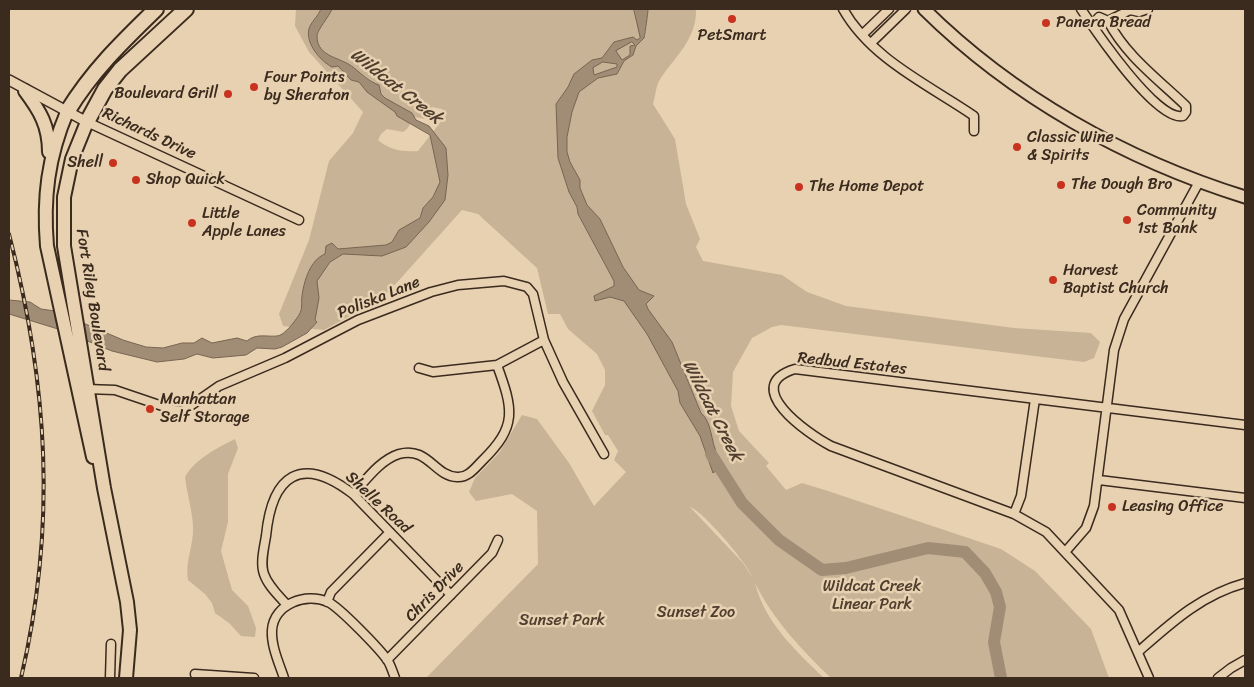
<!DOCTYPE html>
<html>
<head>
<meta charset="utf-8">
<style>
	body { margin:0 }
	#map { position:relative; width:1254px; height:687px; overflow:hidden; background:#e7d1b1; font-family:Sriracha,sans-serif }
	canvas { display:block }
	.frame { position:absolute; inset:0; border:10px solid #3b2a1e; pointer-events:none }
</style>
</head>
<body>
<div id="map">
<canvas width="1254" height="687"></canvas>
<div class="frame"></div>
</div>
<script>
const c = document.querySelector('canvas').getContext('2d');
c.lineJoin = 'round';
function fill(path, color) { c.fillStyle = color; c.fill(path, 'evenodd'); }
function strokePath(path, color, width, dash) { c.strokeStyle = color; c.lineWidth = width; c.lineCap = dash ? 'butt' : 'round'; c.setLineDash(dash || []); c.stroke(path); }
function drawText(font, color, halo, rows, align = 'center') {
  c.font = font + ' Sriracha,sans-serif'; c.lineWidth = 5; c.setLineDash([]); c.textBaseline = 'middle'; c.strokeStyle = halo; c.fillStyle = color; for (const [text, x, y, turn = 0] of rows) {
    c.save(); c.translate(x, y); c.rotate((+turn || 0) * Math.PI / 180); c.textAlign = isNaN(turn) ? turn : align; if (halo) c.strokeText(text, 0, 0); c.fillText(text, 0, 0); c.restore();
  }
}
const green = new Path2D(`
	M296,9H696C697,40 674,57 659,81C656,87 655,97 653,104L675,139L686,204L700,239L696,247L703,261L782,275L807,292L846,306L1014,328L1091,333L1100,342L1094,358L1084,362L781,325L772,327L752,338L733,372L731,406L739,431L769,463L766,466L786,490L802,483L828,491L1001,549L1035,571L1091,629L1109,678H831C801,649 774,621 755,583C765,623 796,651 824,678H426L538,564L537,511L512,494L476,501L469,492L475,478L499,453L522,415L537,419L569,463L594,506L626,472L614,460L618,451L608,435H605L592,411L605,385V370L597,354L568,329L560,314H548L537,268L478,214L462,210L383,298L324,330L283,326L279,314L309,240L329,161L353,133L363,112L309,52L295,26ZM432,107L442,109V120L418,151C403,152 389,150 378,140L381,134L387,129L403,132L407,129L415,117L425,119ZM690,507C704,512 747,563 753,578L743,563Z
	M235,439L238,448L228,474V522L221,551L232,590L248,606L256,628L255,637L241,636L229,623L215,613L212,603L205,594L188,580C185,563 192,549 193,533C194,514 187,496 185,477C195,459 217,448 235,439Z`);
const water = new Path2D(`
	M321,9H332C329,17 317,30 317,36C317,58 342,57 354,68C363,75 368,81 379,85L381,94L385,98L412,113L416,120L429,126L446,148L448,175L445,200L429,222L406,247L382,256L343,254L330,262L317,281L319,298L315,320L317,322L307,333L282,347L275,349L257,348L246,355L213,358L197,354L184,359L157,362L112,351L58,329L9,314V300L30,302L41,309L55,311L123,340L146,347L163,348L182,343H194L202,338L212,343L237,338L247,341C256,333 267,337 277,336C284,336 295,321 299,315C303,309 301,303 302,296C304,281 310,260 325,254L326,246L332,243L338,249L386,245L392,242L399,230L420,218L423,208L433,197L440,182L430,135L397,116L395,112L367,92L359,82L351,80L338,66L332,67C320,61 303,41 310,26C313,20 319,15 321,9Z
	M634,9H648C648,13 645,33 644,38L636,46L633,55L624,61L617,74L598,78L579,92L572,112L567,137V152L570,162L580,180V188L587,205L600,219L623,267L639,290L654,296L646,304L648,309L672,342L701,413C714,423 710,450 723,465L713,473L700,436L680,403L678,391L647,334L624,301L610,297L595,301L594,296L614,286V281L578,214L577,207L569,192L558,158L556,104L568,87L574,74L592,60L602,58L614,42L633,37L637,40L640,38ZM632,42L635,45L630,46V55L622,60L616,51ZM603,62L617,64V67L594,75L593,68Z`);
const river = new Path2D(`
	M711,454L742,503L779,540L822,570L846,568L928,548L965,552L985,573L996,592L1000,607L994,642L1001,678`);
const minor = new Path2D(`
	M843,9C871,59 929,85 974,116V131
	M1081,9C1095,30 1157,122 1183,116L1186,112V106C1158,79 1126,56 1108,21L1099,17L1092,25
	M1108,21L1130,10L1139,12L1148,9
	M863,34L889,9
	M871,43L906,9
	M87,122L299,220
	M419,368L433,372L497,365L544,340
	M86,389L115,390L174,410L183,411L219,386L285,358L358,320L431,292L458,285L504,281L527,287L533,294L544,340L563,382L604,454
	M1099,480L1245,498
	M353,494C366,480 380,460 399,454C428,446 434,476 457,477C468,478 475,468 482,461C518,426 513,409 497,365
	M1014,514L1021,496L1035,399
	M1066,551L1086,528L1094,506L1114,350L1124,319L1199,182
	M327,602L331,592L390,532
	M287,605C279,596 268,586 264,574C260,563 264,548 266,536C272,475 301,454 353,494L451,595
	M1138,652C1171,623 1201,595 1245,583
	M387,660L492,553L498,540
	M195,674L254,678
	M110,678L111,644
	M284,678C279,663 271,646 272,630C274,604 306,592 328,602C339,607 380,649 388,661C391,666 393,673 395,678
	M1149,678L1119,610L1046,532L1014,514L831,446C808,434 739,386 795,369L1245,425
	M1218,678L1231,668L1245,660`);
const tertiary = new Path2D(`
	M9,80L87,122`);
const primary = new Path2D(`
	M924,9C1013,97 1126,160 1245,197`);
const trunk = new Path2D(`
	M25,91C40,111 49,126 49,152
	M67,112C48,157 43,198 47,246L93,457
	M87,122L72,159L64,197V246L104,488L127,602L130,630L126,678`);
const motorway = new Path2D(`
	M67,112C92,71 122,42 156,9
	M87,122L105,89L120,70L186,9`);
const rail = new Path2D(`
	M9,234C48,385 57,525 21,678`);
const markers = [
	[732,19,5,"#c8321e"],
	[1046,23,5,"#c8321e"],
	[254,87,5,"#c8321e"],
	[228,94,5,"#c8321e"],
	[1017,147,5,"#c8321e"],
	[113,163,5,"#c8321e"],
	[136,180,5,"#c8321e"],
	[1061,185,5,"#c8321e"],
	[799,187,5,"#c8321e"],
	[1127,220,5,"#c8321e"],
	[192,223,5,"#c8321e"],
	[1053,280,5,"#c8321e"],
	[150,409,5,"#c8321e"],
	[1112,507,5,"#c8321e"]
];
const poiNames = [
	["Panera Bread",1056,23],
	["PetSmart",732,36,"center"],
	["Four Points",264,78],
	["by Sheraton",264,96],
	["Boulevard Grill",218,94,"right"],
	["Classic Wine",1027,138],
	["& Spirits",1027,156],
	["Shell",103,163,"right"],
	["Shop Quick",146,180],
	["The Dough Bro",1071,185],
	["The Home Depot",809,187],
	["Community",1137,211],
	["1st Bank",1137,229],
	["Little",202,214],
	["Apple Lanes",202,232],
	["Harvest",1063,271],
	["Baptist Church",1063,289],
	["Manhattan",160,400],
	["Self Storage",160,418],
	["Leasing Office",1122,507]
];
const streetNames = [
	["Richards Drive",149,134,25],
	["Poliska Lane",379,298,-22],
	["Fort Riley Boulevard",92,300,81],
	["Redbud Estates",852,364,6],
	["Shelle Road",378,503,43],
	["Chris Drive",435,592,-46]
];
const parkNames = [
	["Wildcat Creek",872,587],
	["Linear Park",872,605],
	["Sunset Zoo",696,613],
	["Sunset Park",562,621]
];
const waterNames = [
	["Wildcat Creek",396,87,38],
	["Wildcat Creek",712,411,63]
];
fill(green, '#c8b397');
fill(water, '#a18d75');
strokePath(water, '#786552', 1);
strokePath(river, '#a18d75', 12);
strokePath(minor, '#3b2a1e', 11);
strokePath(tertiary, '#3b2a1e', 12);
strokePath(primary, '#3b2a1e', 15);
strokePath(trunk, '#3b2a1e', 16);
strokePath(motorway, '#3b2a1e', 18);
strokePath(minor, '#e7d1b1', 8);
strokePath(tertiary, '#e7d1b1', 9);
strokePath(primary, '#e7d1b1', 11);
strokePath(trunk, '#e7d1b1', 12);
strokePath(motorway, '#e7d1b1', 14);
strokePath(rail, '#3b2a1e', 4);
strokePath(rail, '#e7d1b1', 2, [5.5]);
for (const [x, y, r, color] of markers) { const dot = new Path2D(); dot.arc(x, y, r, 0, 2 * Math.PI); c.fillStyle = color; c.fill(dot); strokePath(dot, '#e7d1b1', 2); }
drawText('16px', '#3b2a1e', '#e7d1b1', poiNames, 'left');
drawText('16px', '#3b2a1e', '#e7d1b1', streetNames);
drawText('16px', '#503f30', '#e7d1b1', parkNames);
drawText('italic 18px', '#4f3e2f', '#e7d1b1', waterNames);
</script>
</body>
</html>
